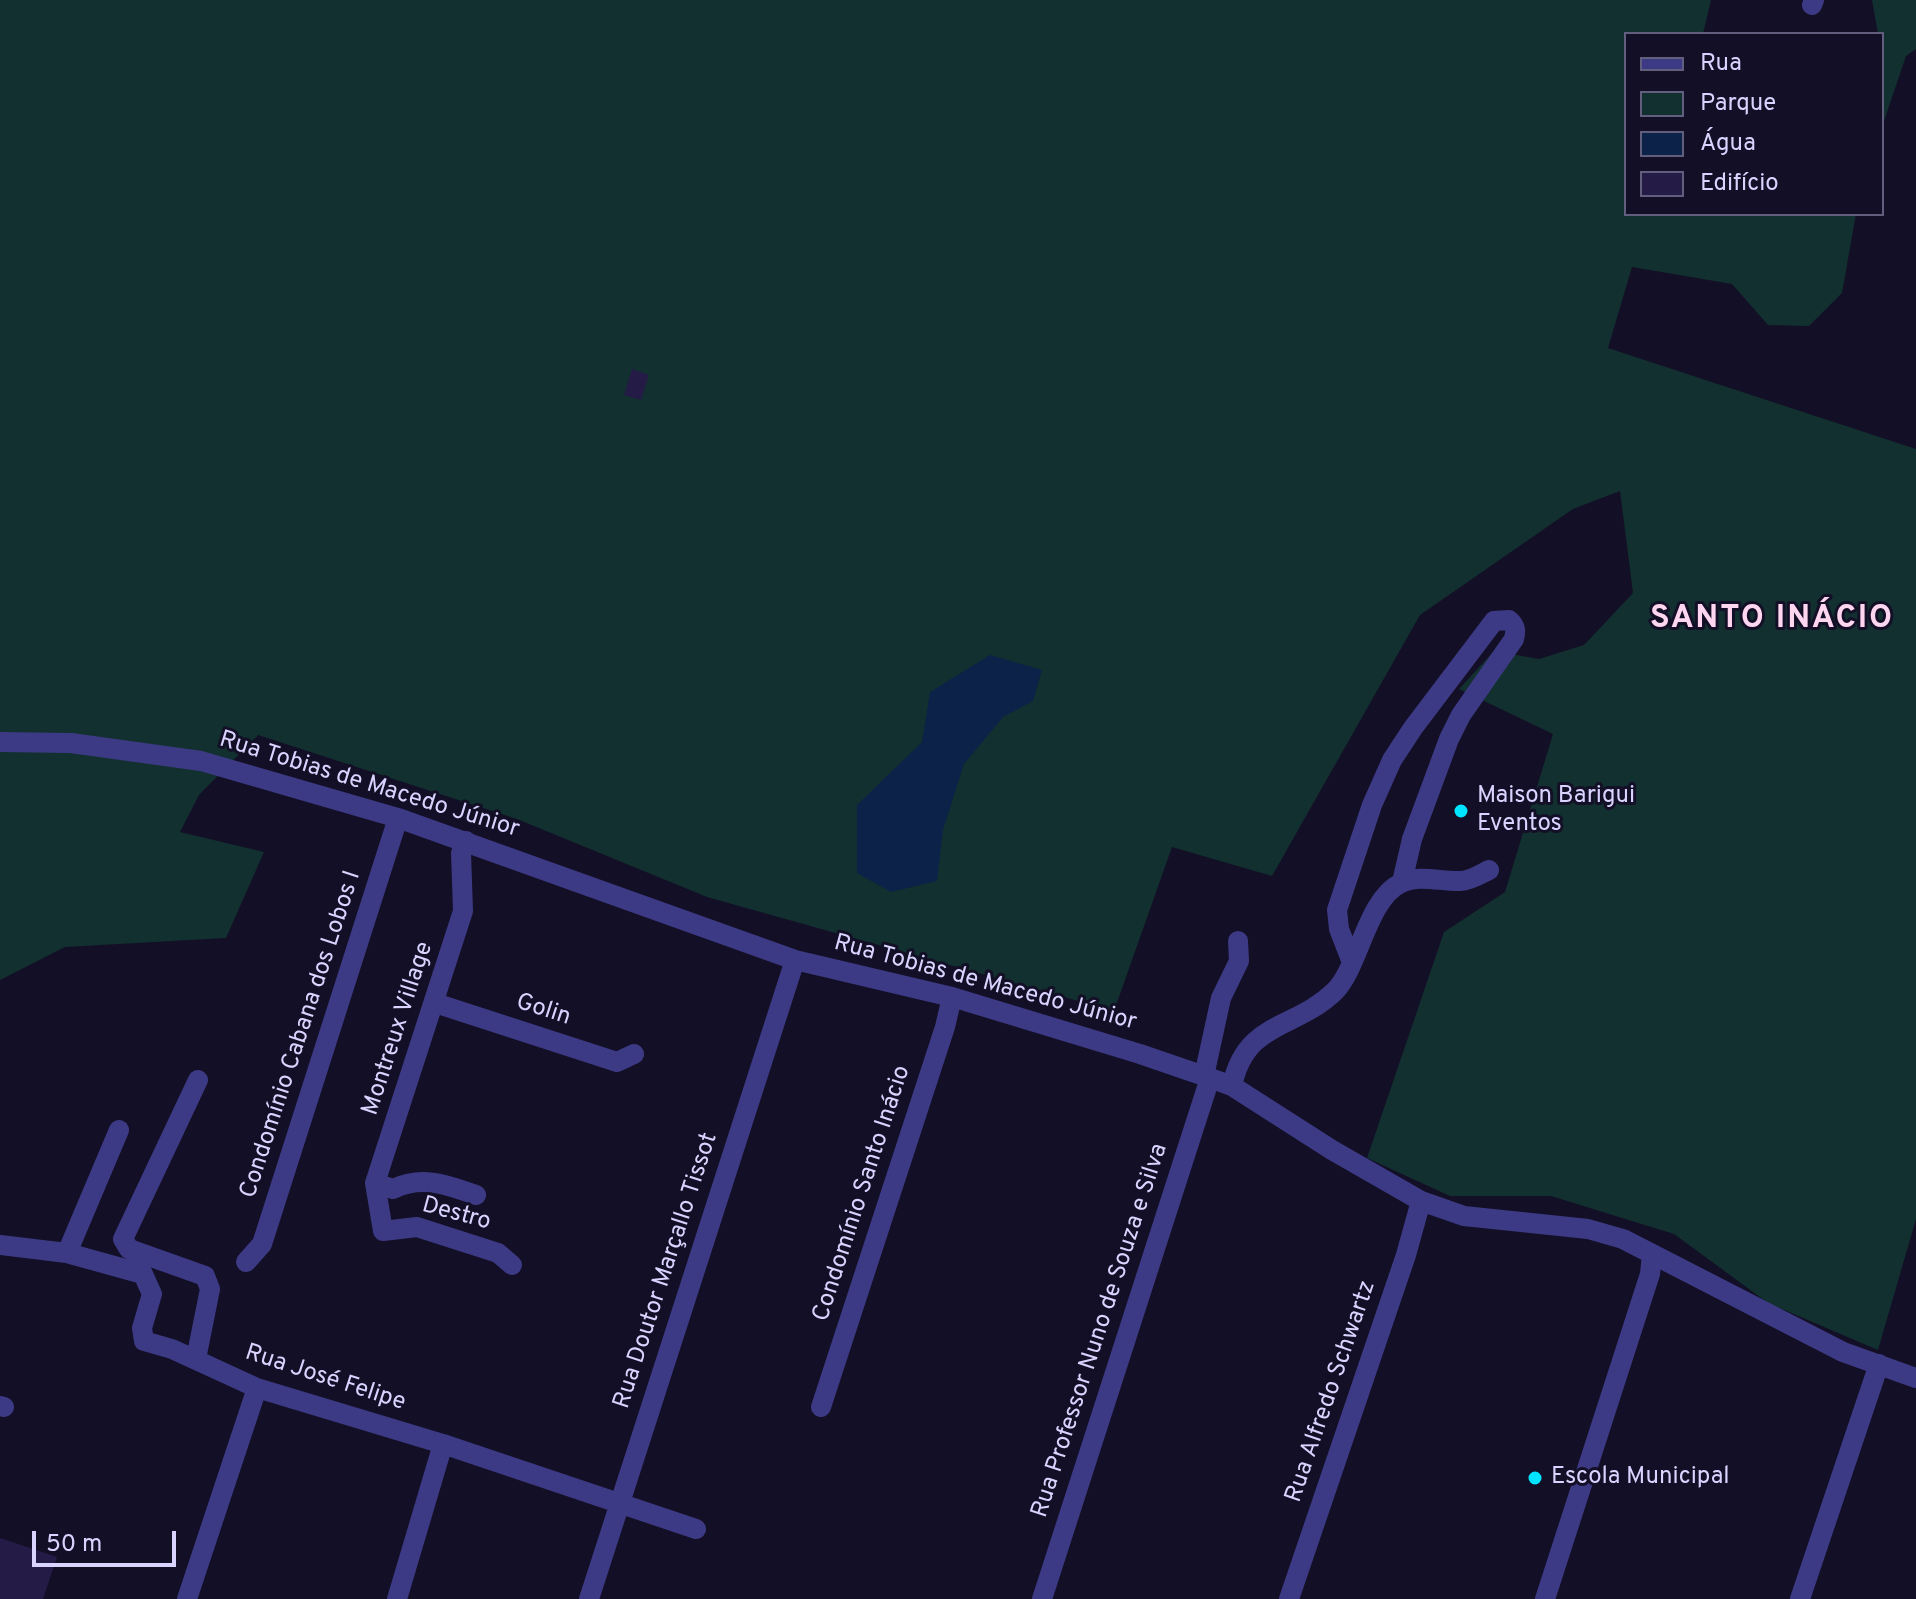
<!DOCTYPE html>
<html>
<head>
<meta charset="utf-8">
<style>
	body { margin:0 }
	#map { position:relative; width:1916px; height:1599px; overflow:hidden; background:#130f26; font-family:Overpass,sans-serif }
	canvas { display:block }
	.legend { position:absolute; left:1624px; top:32px; width:260px; height:184px; box-sizing:border-box; background:#130f26; border:2px solid #625e7d; margin:0; padding:10px 14px; list-style:none; font-size:24px; color:#d9d4ff }
	.legend li { display:flex; align-items:center; gap:16px; height:40px }
	.legend b { width:40px; border:2px solid #625e7d }
	.scale { position:absolute; left:32px; top:1531px; width:144px; height:36px; box-sizing:border-box; border:4px solid #d9d4ff; border-top:0; padding-left:10px; font-size:24px; line-height:28px; white-space:nowrap; color:#d9d4ff; -webkit-text-stroke:6px #130f26; paint-order:stroke }
</style>
</head>
<body>
<div id="map">
<canvas width="1916" height="1599"></canvas>
<ul class="legend">
<li><b style="height:10px;background:#3d3a85"></b>Rua</li>
<li><b style="height:22px;background:#12302f"></b>Parque</li>
<li><b style="height:22px;background:#0c2248"></b>Água</li>
<li><b style="height:22px;background:#241b47"></b>Edifício</li>
</ul>
<div class="scale">50 m</div>
</div>
<script>
const c = document.querySelector('canvas').getContext('2d');
c.lineJoin = 'round';
function fill(path, color) { c.fillStyle = color; c.fill(path, 'evenodd'); }
function strokePath(path, color, width, dash) { c.strokeStyle = color; c.lineWidth = width; c.lineCap = dash ? 'butt' : 'round'; c.setLineDash(dash || []); c.stroke(path); }
function drawText(font, color, halo, rows, align = 'center') {
  c.font = font + ' Overpass,sans-serif'; c.lineWidth = 6; c.setLineDash([]); c.textBaseline = 'middle'; c.strokeStyle = halo; c.fillStyle = color; for (const [text, x, y, turn = 0] of rows) {
    c.save(); c.translate(x, y); c.rotate((+turn || 0) * Math.PI / 180); c.textAlign = isNaN(turn) ? turn : align; if (halo) c.strokeText(text, 0, 0); c.fillText(text, 0, 0); c.restore();
  }
}
const green = new Path2D(`
	M0,0H1711L1703,34H1626V214H1856L1842,293L1809,326L1768,325L1732,284L1632,267L1608,348L1916,449V1219L1878,1350L1768,1303L1674,1234L1551,1196H1450L1367,1158L1444,932L1505,892L1553,734L1459,689L1494,651L1539,659L1584,645L1633,593L1620,491L1573,509L1420,615L1272,876L1172,847L1114,1011L707,897L517,819L258,735L199,795L180,832L264,852L226,938L65,947L0,980Z
	M1872,0H1916V49L1906,56L1882,127V34H1878Z`);
const water = new Path2D(`
	M990,655L1042,670L1033,701L1003,717L964,764L943,830L937,881L891,892L857,873V805L922,742L930,692Z`);
const building = new Path2D(`
	M632,369L649,375L641,400L624,395Z
	M0,1538L57,1557L43,1599H0Z`);
const minor = new Path2D(`
	M1812,5L1814,0
	M0,742L71,743L201,761L398,818L795,960L952,997L1140,1054L1210,1078L1232,1086L1332,1150L1421,1201L1464,1216L1588,1229L1623,1239L1843,1352L1916,1378
	M466,841L461,853L463,911L375,1183L383,1231L417,1227L498,1253L512,1265
	M1351,960L1339,929L1337,910L1372,805L1392,760L1413,728L1494,621L1509,620C1516,626 1516,631 1514,639L1461,715L1449,739L1412,839L1402,882
	M435,1003L617,1062L634,1054
	M1204,1076L1221,998L1239,961L1238,941
	M1232,1086C1246,1020 1295,1030 1335,991C1359,967 1367,899 1401,883C1420,874 1441,882 1461,881C1470,881 1481,874 1489,870
	M375,1183L393,1189C423,1175 447,1185 476,1195
	M0,1245L67,1253L143,1274L152,1294L142,1328L144,1341L172,1349L257,1388L443,1444L696,1529
	M67,1253L119,1130
	M246,1262L262,1244L398,818
	M196,1359L210,1289L205,1276L129,1249L123,1239L198,1080
	M0,1406L4,1407
	M821,1407L945,1027L952,997
	M187,1599L257,1388
	M397,1599L443,1444
	M589,1599L795,960
	M1042,1599L1210,1078
	M1289,1599L1406,1255L1421,1201
	M1545,1599L1650,1274L1652,1254
	M1800,1599L1879,1364`);
const markers = [
	[1461,811,8,"#00e5ff"],
	[1535,1478,8,"#00e5ff"]
];
const streetNames = [
	["Rua Tobias de Macedo Júnior",369,786,17],
	["Rua Tobias de Macedo Júnior",985,984,15],
	["Golin",543,1011,18],
	["Montreux Village",399,1029,-72],
	["Condomínio Cabana dos Lobos I",302,1035,-72],
	["Condomínio Santo Inácio",863,1194,-72],
	["Destro",456,1215,15],
	["Rua Doutor Marçallo Tissot",667,1271,-72],
	["Rua Professor Nuno de Souza e Silva",1101,1331,-72],
	["Rua José Felipe",325,1379,18],
	["Rua Alfredo Schwartz",1332,1392,-71]
];
const poiNames = [
	["Maison Barigui",1477,797],
	["Eventos",1477,825],
	["Escola Municipal",1551,1478]
];
const districtNames = [
	["SANTO INÁCIO",1772,621]
];
fill(green, '#12302f');
fill(water, '#0c2248');
fill(building, '#241b47');
strokePath(minor, '#3d3a85', 20);
for (const [x, y, r, color] of markers) { const dot = new Path2D(); dot.arc(x, y, r, 0, 2 * Math.PI); c.fillStyle = color; c.fill(dot); strokePath(dot, '#130f26', 3); }
drawText('24px', '#d9d4ff', '#130f26', streetNames);
drawText('24px', '#d9d4ff', '#130f26', poiNames, 'left');
c.letterSpacing = '2px';
drawText('bold 32px', '#ffd6f0', '#130f26', districtNames);
c.letterSpacing = '0px';
</script>
</body>
</html>
